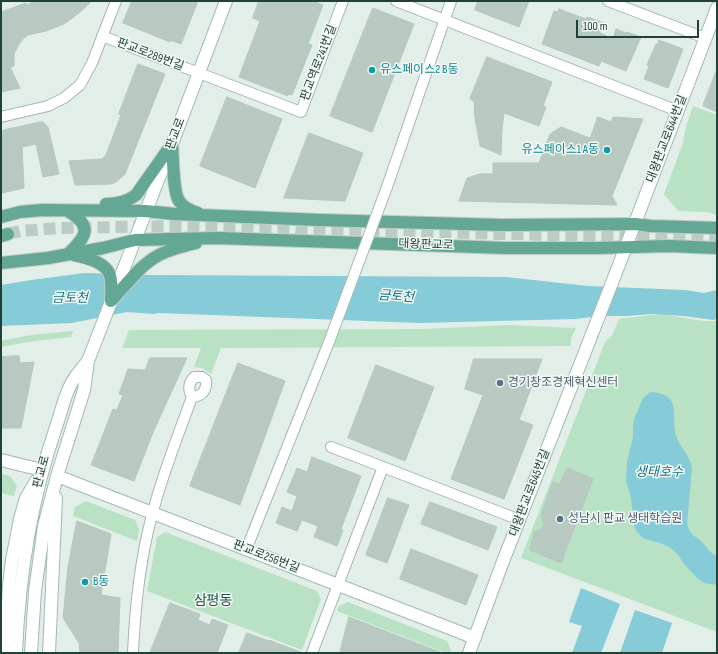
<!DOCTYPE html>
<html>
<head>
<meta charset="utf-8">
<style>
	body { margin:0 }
	#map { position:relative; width:718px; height:654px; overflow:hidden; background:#e2eee8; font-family:"Sofia Sans Condensed",sans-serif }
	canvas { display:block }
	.frame { position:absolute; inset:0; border:2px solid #204137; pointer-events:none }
	.scale { position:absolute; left:576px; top:20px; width:123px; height:18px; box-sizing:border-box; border:2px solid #204137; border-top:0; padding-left:5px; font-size:12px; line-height:14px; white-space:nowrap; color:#204137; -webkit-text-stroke:3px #f3faf6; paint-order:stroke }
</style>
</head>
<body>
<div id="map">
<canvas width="718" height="654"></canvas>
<div class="frame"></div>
<div class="scale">100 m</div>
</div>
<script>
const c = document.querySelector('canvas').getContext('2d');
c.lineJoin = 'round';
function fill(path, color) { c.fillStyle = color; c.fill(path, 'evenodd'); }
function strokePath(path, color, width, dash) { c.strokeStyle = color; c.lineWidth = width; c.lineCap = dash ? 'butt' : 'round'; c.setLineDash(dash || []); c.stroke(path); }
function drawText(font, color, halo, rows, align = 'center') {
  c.font = font + ' "Sofia Sans Condensed","Noto Sans KR",sans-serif'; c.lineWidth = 3; c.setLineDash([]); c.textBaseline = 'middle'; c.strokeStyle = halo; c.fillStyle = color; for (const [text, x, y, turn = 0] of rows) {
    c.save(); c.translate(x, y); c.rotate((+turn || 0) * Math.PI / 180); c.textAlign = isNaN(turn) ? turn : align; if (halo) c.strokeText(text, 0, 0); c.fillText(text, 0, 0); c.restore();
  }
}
const green = new Path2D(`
	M693,106L717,115V215L707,212L678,211L664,194L683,143L686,127Z
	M661,314L703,321H717V632L521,558L605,342L612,335L619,319Z
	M509,325L576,328L571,339V346L221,348L211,374L202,368L194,367L201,348H122L129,330L424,329Z
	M73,331L71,337L34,341L1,347V341L5,340L31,335Z
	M1,474L10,476L17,486L14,496L1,493Z
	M86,501L135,520L139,529L137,541L73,516L75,507Z
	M165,532L317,591L321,599L302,650L147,591L157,537Z
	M348,602L447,641L452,653H446L337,611L339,606Z`);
const water = new Path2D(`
	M85,273L150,275L506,277L588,286L685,290L704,293L717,290V318L714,320L683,316L653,314L626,316H601L575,319L420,323L159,313L154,314L127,312L72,323L1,326V285L31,280Z
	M651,392C686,395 668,419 678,440C682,450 690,456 692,468L687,524C692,539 695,534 703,543C708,548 710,554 717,556V585L704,583L697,578L684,564L679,556L671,548L660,543L643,538L637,532L634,526L631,498L626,481L627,462L633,437V426L635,417L643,398Z
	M581,588L620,604L601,653H572L582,626L569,622Z
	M635,610L672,623L662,653H620Z`);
const building = new Path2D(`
	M34,1H92L79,13L64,24L46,31L28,35L23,39L19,44L14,54V66L10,67L20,88L1,92V12L26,3L27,5Z
	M132,1H198L181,44L170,40V42L123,23Z
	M259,1H313L323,5L308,44L312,45L292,95L289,94L288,96L239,77L260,21L253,18Z
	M478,1H529L519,27L475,10Z
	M373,8L414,24L372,132L330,116Z
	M559,9L586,19L587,17L604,23L600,33L613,39L616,29L626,33L627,32L641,37L626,71L601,61L599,66L542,44L554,11L558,12Z
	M659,40L683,49L668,88L644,79L649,66L647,65L656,44L657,45Z
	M487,57L552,82L543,106L546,107L539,126L504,113L502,129L501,155L480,146L475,118L474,101L470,99Z
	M138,64L165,74L125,174L116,182L111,184L75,185L69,161L102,159L106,155L121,115L119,114Z
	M716,72H717V112L703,106Z
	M227,97L282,119L255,188L200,166Z
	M598,117L611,122L613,117L643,119L612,196L617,205L459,201L467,178L480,174H493V163H539L550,134L561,127L590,138Z
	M40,122H43L48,127L59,174L43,177L36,144L22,147L24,188L2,193L1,132L4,130Z
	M309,133L363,153L345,201L284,198Z
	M19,356L20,363L34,362L21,428H1V357Z
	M150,358H187L154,430L134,481L91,465L113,409L117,410L123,395L119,394L128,369L145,370Z
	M474,359H542L519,420L533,425L504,499L451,479L483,395L465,389Z
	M238,363L285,381L240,505L190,486Z
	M376,365L434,387L405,461L348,438Z
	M312,457L361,476L341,529L343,530L337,546L314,537L318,526L302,520L297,531L276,523L282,507L292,511L297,496L287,492L297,468L307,472Z
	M568,468L593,479L561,563L530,550L534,532L542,529L544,523L541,515L553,482L559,484Z
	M388,498L409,505L387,563L366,555Z
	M430,502L497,527L488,550L421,524Z
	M77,521L111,534L101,595L120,598L118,653H80L79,643L63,618L68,567Z
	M411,549L478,575L466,605L400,579Z
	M170,603L200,614L198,620L210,625L212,619L228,625L217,653H150Z
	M349,617L440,652V653H340Z
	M247,633L269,641V640L303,653H239Z`);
const primaryTunnel = new Path2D(`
	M8,234L20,231L59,228L176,226L717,239`);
const street = new Path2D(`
	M396,1L678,111
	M608,1L705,38
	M102,36L301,112L343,1
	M1,117L48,106L64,98L80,85L92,63L116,1
	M387,187L451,1
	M331,447L383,467
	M246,550L329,342
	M133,653C135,606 140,560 152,515C162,475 178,436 192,397C188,389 188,384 194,377H202L206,380C207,390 203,396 192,397
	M312,653L383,467L520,520`);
const secondary = new Path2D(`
	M1,460L42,470
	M57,476L475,638
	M5,653L9,585L12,560L20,519L26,498L36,481
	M16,653C19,576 31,500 56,427C61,413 64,397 71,384C75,376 82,369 87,362
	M31,653L35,591L44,526L57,476L84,390L88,361L172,144L226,1
	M49,653L56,498
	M469,653L502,564L617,270L717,8`);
const primary = new Path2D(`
	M172,144C173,156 173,192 179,201C184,208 191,211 198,213
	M106,204C118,204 127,202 136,195L172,144
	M68,211C93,226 87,236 68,254
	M1,217L20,212L42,210L145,211L175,214L320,220L502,225L635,224L651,226L717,228
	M1,236L8,234
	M74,255C84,257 104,262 109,273C113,281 111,292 111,301
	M1,263L48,258L103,248L135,240L170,239L218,238L505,248H597L669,246L717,248
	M111,301C126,285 140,265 159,255C171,249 183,246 196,243`);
const streetBridge = new Path2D(`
	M329,342L387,187`);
const markers = [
	[372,70,4,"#0f9aa8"],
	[607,150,4,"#0f9aa8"],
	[500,383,4,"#5c6f8a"],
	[560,519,4,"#5c6f8a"],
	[85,582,4,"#0f9aa8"]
];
const streetNames = [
	["판교로289번길",150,55,21],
	["판교역로241번길",319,63,-69],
	["판교로",176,134,-69],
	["대왕판교로644번길",667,139,-69],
	["대왕판교로",426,245,2],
	["판교로",42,472,-75],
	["대왕판교로645번길",530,493,-69],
	["판교로256번길",266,557,21]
];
const cultureNames = [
	["유스페이스2 B동",380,70],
	["유스페이스1 A동",599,150,"right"],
	["B동",93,582]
];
const serviceNames = [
	["경기창조경제혁신센터",508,383],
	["성남시 판교 생태학습원",568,519]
];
const waterNames = [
	["금토천",396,297,4],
	["금토천",70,299],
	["생태호수",659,473]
];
const quarterNames = [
	["삼평동",213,601]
];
fill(green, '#b9e1c3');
fill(water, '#85ccd8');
fill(building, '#b7c9c1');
strokePath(building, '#b4c8bf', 1);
strokePath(primaryTunnel, '#bbcbc5', 12, [12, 6]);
strokePath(street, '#a4b7af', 12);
strokePath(secondary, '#9fbab0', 14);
strokePath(primary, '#c1cac7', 14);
strokePath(street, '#fff', 10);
strokePath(secondary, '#fff', 12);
strokePath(primary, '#63a794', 12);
strokePath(streetBridge, '#a4b7af', 12, []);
strokePath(streetBridge, '#fff', 10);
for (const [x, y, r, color] of markers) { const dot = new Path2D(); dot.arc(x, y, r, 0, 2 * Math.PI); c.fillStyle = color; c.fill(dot); strokePath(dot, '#f3faf6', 1.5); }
drawText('12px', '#204137', '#f3faf6', streetNames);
drawText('12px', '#0d838f', '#f3faf6', cultureNames, 'left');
drawText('12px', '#4e5e75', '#f3faf6', serviceNames, 'left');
drawText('italic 13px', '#147282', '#f3faf6', waterNames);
drawText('14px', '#1a5546', '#f3faf6', quarterNames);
</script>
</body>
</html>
